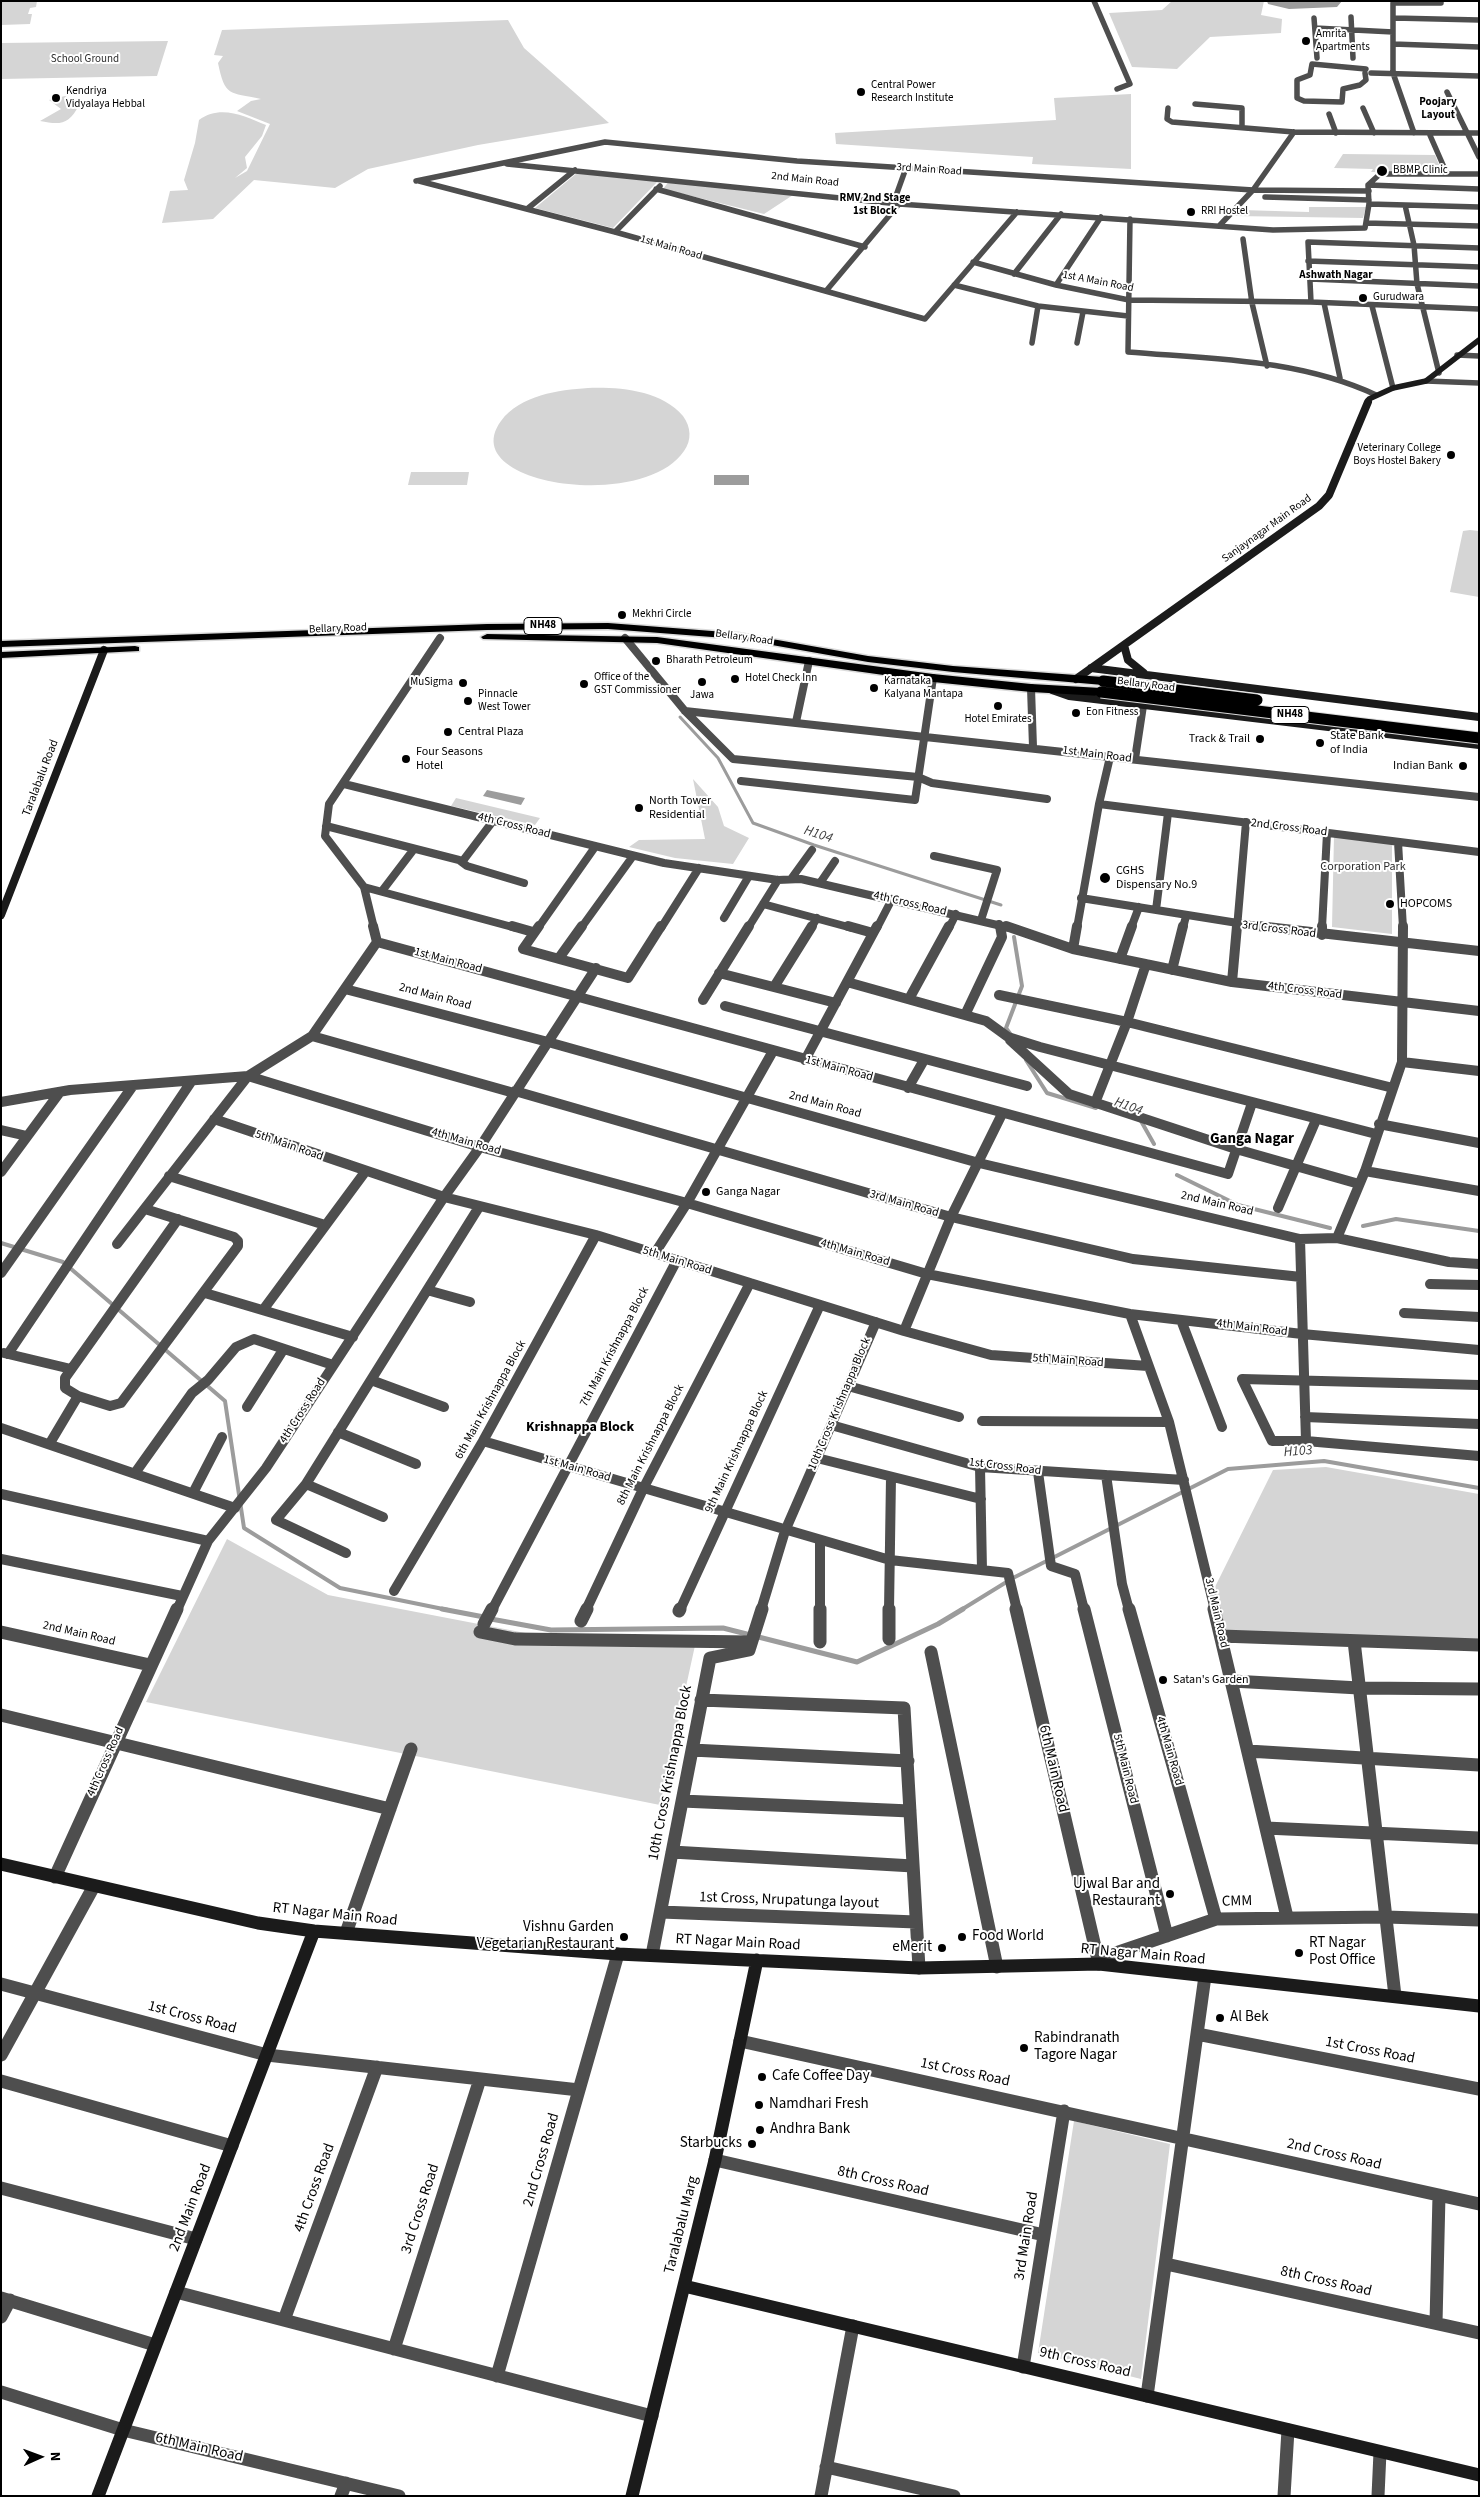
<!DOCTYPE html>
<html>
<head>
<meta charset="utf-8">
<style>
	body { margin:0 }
	#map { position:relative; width:1480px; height:2497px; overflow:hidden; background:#fff; font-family:"Source Sans 3",sans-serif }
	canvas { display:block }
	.frame { position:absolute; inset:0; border:2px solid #000; pointer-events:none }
	.north { position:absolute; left:15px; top:2432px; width:50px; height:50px; -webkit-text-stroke:4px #fff; paint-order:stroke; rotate:88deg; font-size:14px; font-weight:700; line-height:20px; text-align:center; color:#000 }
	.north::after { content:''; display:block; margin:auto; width:18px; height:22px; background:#000; clip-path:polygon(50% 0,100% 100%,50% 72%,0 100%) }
</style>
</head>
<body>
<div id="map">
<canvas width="1480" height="2497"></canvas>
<div class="frame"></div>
<div class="north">N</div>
</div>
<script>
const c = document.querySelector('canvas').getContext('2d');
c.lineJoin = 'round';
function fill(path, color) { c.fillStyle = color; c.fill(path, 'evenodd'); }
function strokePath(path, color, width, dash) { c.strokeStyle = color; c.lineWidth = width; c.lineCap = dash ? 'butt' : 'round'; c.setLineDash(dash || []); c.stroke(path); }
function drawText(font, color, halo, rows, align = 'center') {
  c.font = font + ' "Source Sans 3",sans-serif'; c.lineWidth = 4; c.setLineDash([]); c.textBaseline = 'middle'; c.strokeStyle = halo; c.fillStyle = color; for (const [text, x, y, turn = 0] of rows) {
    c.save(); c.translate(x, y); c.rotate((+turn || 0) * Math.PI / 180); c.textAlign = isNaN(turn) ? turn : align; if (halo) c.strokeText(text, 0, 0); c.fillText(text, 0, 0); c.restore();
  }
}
const green = new Path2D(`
	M1,1H37L36,7L30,8L28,14H32L30,24L1,25Z
	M1172,1H1264L1261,15L1282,19L1281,33L1210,37L1177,69L1132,67L1109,13L1162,10Z
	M508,20L524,48L609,123L478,145L368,169L335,188L254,180L213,219L162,223L170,191L188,190L184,180L195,143L199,120C220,104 245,116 266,125L262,136L245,157L247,168L235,178L247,171L270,124L237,111L251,101L261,99C229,92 225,97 218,63L223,56L214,55L222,30Z
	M168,41L157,76L1,79V43Z
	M1131,94V169L1032,164L1033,157L836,144L835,133L1056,120L1054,98Z
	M65,96L79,105C69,125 60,125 40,121L61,109L49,100Z
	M1343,154L1435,155L1442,172H1371L1373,169L1334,168Z
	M577,173L659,180L613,228L535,208Z
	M670,180L793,195L764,214L663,189Z
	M1309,207H1366L1363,218L1235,216L1241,210L1309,212Z
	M588,388C619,387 661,390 683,416C691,427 692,440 684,451C643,512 454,485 501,421C520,395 559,390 588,388Z
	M411,472H469L467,485H408Z
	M1470,530L1479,531V597L1450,592L1463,531Z
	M693,779L718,807L724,826L749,838L733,864L675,858L629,847L639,840L705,839Z
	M456,798L540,818L535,825L451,806Z
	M1334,836L1392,843V934L1332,927Z
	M1326,1467L1479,1494V1645L1225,1633L1215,1587L1273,1470Z
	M227,1539L328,1595L546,1637L696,1641L660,1805L146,1702Z
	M1074,2121L1170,2144L1141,2379L1038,2353Z`);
const water = new Path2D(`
	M1267,1H1342L1337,7L1289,9L1268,4Z
	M714,475H749V485H714Z
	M487,790L525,798L521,805L483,796Z`);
const streamFar2 = new Path2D(`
	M680,717L718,758L753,823L814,845L1001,905`);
const streamFar1 = new Path2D(`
	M1011,1035L1006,1028L1022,986L1014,937
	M1026,1060L1047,1093L1096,1108
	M1141,1121L1154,1144
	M1177,1175L1238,1205L1330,1228
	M1363,1226L1396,1219L1479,1231
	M1,1243L63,1262L225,1401L244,1528L340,1588L448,1610
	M961,1610L1013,1578L1228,1469L1324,1461L1479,1488`);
const stream = new Path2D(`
	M442,1609L484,1617
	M491,1619L551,1630L723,1628L857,1662L938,1624L963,1609`);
const streetFar3 = new Path2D(`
	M1094,1L1130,84L1117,89
	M1351,17L1353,58
	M1314,18L1317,58
	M1394,18L1479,20
	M1315,28L1393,32
	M1393,44L1479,47
	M1365,73L1366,80L1360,85L1343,89L1342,102L1304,101L1297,98V80L1310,75L1312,64L1366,69
	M1371,73L1479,76
	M1447,92L1479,157
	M1195,104L1242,108V126
	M1168,108L1167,119L1172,122L1294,132L1479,133
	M1363,108L1374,133
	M1329,114L1336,133
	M1414,133L1393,73V3H1441V1
	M1429,133L1447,174
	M507,164L899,204L1273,230L1365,228L1369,204L1368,185L1380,174H1479
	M416,181L605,142L797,161L1253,190L1369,191
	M419,181L615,232L925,319L1017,212
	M1368,185L1479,189
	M656,189L865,247
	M1265,197L1369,200
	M893,204L906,168
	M1369,204L1479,207
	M1405,205L1414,245L1417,284L1439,373
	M527,209L575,170
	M1130,219L1128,352C1212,359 1299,359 1376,395
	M1366,223L1479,226
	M1220,225L1253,190L1294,132
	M615,232L660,186
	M1243,239L1252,303L1267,366
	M1308,261L1479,267
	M973,262L1056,285L1129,300L1311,302L1479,309
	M1014,274L1061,214
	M1310,279L1479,286
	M954,285L1038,306L1128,316
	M1056,285L1101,217
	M826,291L899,204
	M1311,302L1308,242L1479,248
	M1324,303L1340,378
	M1372,306L1393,388
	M1032,343L1038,306
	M1077,343L1083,312
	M1457,355L1479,356
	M1426,381L1479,383`);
const streetFar2 = new Path2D(`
	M625,638L685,711L733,759L918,777L932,783L1047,799
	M1031,688L1033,747
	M685,711L1479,797
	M796,722L809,661
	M1135,759L1143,706
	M741,781L915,800L933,678
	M344,784L664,863L778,880L801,879L1010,928
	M1099,804L1479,852
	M326,826L459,860L467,866L524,883
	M1398,842L1403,928
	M934,856L997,870L981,920
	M462,862L493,821
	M791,879L812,850
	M820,883L835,861
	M364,887L516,928
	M382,891L414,849
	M1081,898L1269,928
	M763,904L852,928
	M1156,910L1168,813
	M724,918L749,876
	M999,924L1000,928
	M374,928L364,887L325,836L329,804L440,638
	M538,928L595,847
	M581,928L633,856
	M661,928L699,868
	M748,928L778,880
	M811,928L817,918
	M877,928L892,899
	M949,928L956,914
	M1077,928L1099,804L1110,757
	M1131,928L1139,907
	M1183,928L1186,916
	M1237,928L1246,822
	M1322,928L1327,833`);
const streetFar1 = new Path2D(`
	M512,926L533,932
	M539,926L523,949L628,978L661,926
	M848,926L873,933
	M1006,926L1073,949L1232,982L1479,1011
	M1258,926L1479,951
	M1322,935V926
	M377,942L1228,1174L1252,1103
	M1073,949L1077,926
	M559,958L582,926
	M1120,959L1132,926
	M1146,964L1127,1022L1393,1088
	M1172,970L1183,926
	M719,973L836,1003
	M847,982L986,1021L1008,1037L1040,1047L1376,1134
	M1232,982L1237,926
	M774,987L812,926
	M345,989L548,1042L979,1163L1300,1239L1337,1238L1449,1262L1479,1264
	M999,995L1127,1022L1095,1103
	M909,999L949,926
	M703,1000L749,926
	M725,1006L1027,1086
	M965,1015L1002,937L1000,926
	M312,1036L514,1093
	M1010,1040L1069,1094L1236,1149L1359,1184
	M805,1060L877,926
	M1402,1062L1479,1071
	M908,1088L924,1060
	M515,1091L951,1217L1133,1259L1301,1277
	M1,1102L70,1090L248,1076L480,1147L687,1203L927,1274L1130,1314L1302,1334L1479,1350
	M214,1119L444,1197L596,1235L904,1331L991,1355L1148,1366
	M1379,1124L1479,1143
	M1,1130L27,1136
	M1365,1171L1479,1191
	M1,1172L60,1092
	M169,1176L325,1225
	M1278,1208L1316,1120
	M1337,1238L1365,1171L1402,1062L1403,926
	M1300,1239L1306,1441L1479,1456
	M117,1244L248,1076L312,1036L377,942L373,926
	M655,1253L687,1203L773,1051
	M1,1273L132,1087
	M1430,1284L1479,1285
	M427,1290L470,1302
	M205,1293L353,1337
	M263,1310L365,1172
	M1404,1313L1479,1317
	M1130,1314L1169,1422L1215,1610
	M1181,1320L1222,1427
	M904,1331L951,1217L1002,1114
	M4,1353L71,1369
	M8,1354L191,1082
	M371,1380L444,1407
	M848,1386L959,1417
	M78,1396L65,1388V1378L178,1219
	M247,1407L283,1350
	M1305,1417L1479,1424
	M982,1421L1169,1422
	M831,1425L980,1467L1184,1480
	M1,1428L235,1508
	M338,1432L416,1464
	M483,1441L890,1560L1008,1573L1017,1610
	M1306,1441H1272L1242,1379L1479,1385
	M50,1443L78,1396L110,1406L121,1403L238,1246V1241L234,1237L145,1209
	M817,1458L981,1499
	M980,1467L982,1570
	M1038,1472L1051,1566L1075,1574L1084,1610
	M135,1473L192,1393L208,1380L236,1347L254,1339L333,1365
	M1106,1475L1122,1584L1129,1610
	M306,1484L383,1517
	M193,1493L222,1437
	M1,1494L208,1541
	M820,1540V1610
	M346,1553L276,1520L306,1484L479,1207
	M1,1559L182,1596
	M394,1591L483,1441L596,1235
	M177,1610L208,1541L266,1468L444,1197L480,1147L596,968
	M492,1610L677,1260
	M586,1610L643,1489L750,1283
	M680,1610L820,1305
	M761,1610L785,1531L876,1322
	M889,1610L891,1477`);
const street = new Path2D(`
	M820,1609V1642
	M1016,1609L1099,1964L1110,1955L1216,1919L1386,1917L1479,1920
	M1084,1609L1167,1936
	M1129,1609L1216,1919
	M1214,1609L1287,1917
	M679,1611L680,1609
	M581,1621L587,1609
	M484,1624L492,1609
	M1,1632L150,1665
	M480,1632L515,1639L751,1642
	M1221,1636L1479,1645
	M889,1639V1609
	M1354,1641L1395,1996
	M931,1652L997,1967
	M1232,1681L1359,1688L1479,1689
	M701,1700L904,1708L919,1968
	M1,1715L390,1809
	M692,1750L908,1761
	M1248,1751L1479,1765
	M682,1801L910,1811
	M1266,1828L1479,1838
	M672,1852L913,1866
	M55,1877L177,1609
	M661,1912L916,1922
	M346,1933L411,1749
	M652,1955L710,1658L749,1650L762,1609
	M1,1984L267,2055L579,2090
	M1197,2034L1479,2089
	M740,2041L1479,2204
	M1,2055L94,1886
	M1,2081L232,2146
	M715,2160L1044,2235
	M1,2188L196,2239
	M1166,2264L1479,2333
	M176,2292L652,2416
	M1,2298L155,2345
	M1,2317L10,2300
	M284,2320L377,2067
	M1436,2323L1439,2195
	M394,2349L480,2079
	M1023,2367L1064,2111
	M497,2376L618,1954
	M1,2392L123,2430L399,2496
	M1147,2396L1205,1976
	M826,2467L954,2496
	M341,2496L346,2483
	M821,2496L853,2326
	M1284,2496L1288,2430
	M1378,2496L1380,2452`);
const secondaryFar2 = new Path2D(`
	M1367,403L1369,399L1393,388L1426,381L1479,340`);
const secondaryFar1 = new Path2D(`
	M1124,645L1128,660L1144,673
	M1091,668L1479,717
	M1076,679L1319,506L1329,495L1368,402
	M1052,690L1069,696L1479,745
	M1,915L104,650`);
const secondary = new Path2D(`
	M1,1864L258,1923L314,1931L618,1954L919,1968L1099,1964L1479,2006
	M684,2286L1479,2475
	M98,2496L314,1931
	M632,2496L715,2160L757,1960`);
const highway = new Path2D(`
	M608,623L738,633L868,656L953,666L1103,677L1109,681L1103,685L953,672L868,662L738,639L608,629L487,630L1,647V641L487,624Z
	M487,634L657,637L933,674L1031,684L1101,688L1107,692L1101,696L1031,692L933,682L657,643L483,639L481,637Z
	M135,646L139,647V651L1,658V652Z`);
const highwayBridge = new Path2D(`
	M1103,681L1257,700
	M1101,692L1479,738`);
const markers = [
	[1306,41,5,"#000"],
	[861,92,5,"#000"],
	[56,98,5,"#000"],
	[1382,171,6,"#000"],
	[1191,212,5,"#000"],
	[1363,298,5,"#000"],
	[1451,455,5,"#000"],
	[622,615,5,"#000"],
	[656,661,5,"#000"],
	[735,679,5,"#000"],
	[702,682,5,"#000"],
	[463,683,5,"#000"],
	[584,684,5,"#000"],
	[874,688,5,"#000"],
	[468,701,5,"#000"],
	[998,706,5,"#000"],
	[1076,713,5,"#000"],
	[448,732,5,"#000"],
	[1260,739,5,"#000"],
	[1320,743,5,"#000"],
	[406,759,5,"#000"],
	[1463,766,5,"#000"],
	[639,808,5,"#000"],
	[1105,878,6,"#000"],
	[1390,904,5,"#000"],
	[706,1192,5,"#000"],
	[1163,1680,5,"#000"],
	[1170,1894,5,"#000"],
	[624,1937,5,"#000"],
	[962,1937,5,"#000"],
	[942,1948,5,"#000"],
	[1299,1953,5,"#000"],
	[1220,2018,5,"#000"],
	[1024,2048,5,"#000"],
	[762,2077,5,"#000"],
	[759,2105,5,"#000"],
	[760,2130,5,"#000"],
	[752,2144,5,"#000"]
];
const farPoinames = [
	["Amrita",1316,35],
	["Apartments",1316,48],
	["Central Power",871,86],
	["Research Institute",871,99],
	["Kendriya",66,92],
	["Vidyalaya Hebbal",66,105],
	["BBMP Clinic",1393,171],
	["RRI Hostel",1201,212],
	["Gurudwara",1373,298],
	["Veterinary College",1441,449,"right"],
	["Boys Hostel Bakery",1441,462,"right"],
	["Mekhri Circle",632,615],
	["Bharath Petroleum",666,661],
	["Office of the",594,678],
	["GST Commissioner",594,691],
	["Hotel Check Inn",745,679],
	["Karnataka",884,682],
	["Kalyana Mantapa",884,695],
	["MuSigma",453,683,"right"],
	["Pinnacle",478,695],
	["West Tower",478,708],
	["Jawa",702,696,"center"],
	["Eon Fitness",1086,713],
	["Hotel Emirates",998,720,"center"]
];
const farParknames = [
	["School Ground",85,60]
];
const farNeighbourhoodnames = [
	["Poojary",1438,103],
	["Layout",1438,116],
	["RMV 2nd Stage",875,199],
	["1st Block",875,212],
	["Ashwath Nagar",1336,276]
];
const farStreetnames = [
	["3rd Main Road",929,170,4],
	["2nd Main Road",805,180,6],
	["1st Main Road",671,248,16],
	["1st A Main Road",1098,282,11],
	["Sanjaynagar Main Road",1267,529,-36],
	["Bellary Road",338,629,-2],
	["Bellary Road",744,638,8],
	["Bellary Road",1146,685,7]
];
const shields = [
	[543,626,38],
	[1290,715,38]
];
const shieldNames = [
	["NH48",543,626],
	["NH48",1290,715]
];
const poiNames = [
	["Central Plaza",458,732],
	["State Bank",1330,736],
	["of India",1330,750],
	["Track & Trail",1250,739,"right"],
	["Four Seasons",416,752],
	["Hotel",416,766],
	["Indian Bank",1453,766,"right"],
	["North Tower",649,801],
	["Residential",649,815],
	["CGHS",1116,871],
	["Dispensary No.9",1116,885],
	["HOPCOMS",1400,904],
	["Ganga Nagar",716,1192],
	["Satan's Garden",1173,1680]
];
const streetNames = [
	["1st Main Road",1097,755,7],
	["Taralabalu Road",41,778,-69],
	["4th Cross Road",514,826,14],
	["2nd Cross Road",1289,828,7],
	["4th Cross Road",910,904,13],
	["3rd Cross Road",1279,930,7],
	["1st Main Road",448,961,15],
	["4th Cross Road",1305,991,7],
	["2nd Main Road",435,997,15],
	["1st Main Road",839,1069,15],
	["2nd Main Road",825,1105,15],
	["4th Main Road",466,1142,16],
	["5th Main Road",289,1146,19],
	["3rd Main Road",904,1204,16],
	["2nd Main Road",1217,1204,13],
	["4th Main Road",855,1253,16],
	["5th Main Road",677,1261,17],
	["4th Main Road",1252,1328,7],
	["7th Main Krishnappa Block",615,1347,-62],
	["5th Main Road",1068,1361,4],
	["6th Main Krishnappa Block",491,1400,-61],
	["10th Cross Krishnappa Block",840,1404,-67],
	["4th Cross Road",303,1411,-57],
	["8th Main Krishnappa Block",651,1445,-63],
	["9th Main Krishnappa Block",737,1452,-65],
	["1st Cross Road",1005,1467,7],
	["1st Main Road",577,1469,16],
	["3rd Main Road",1216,1613,77],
	["2nd Main Road",79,1634,13],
	["4th Main Road",1169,1751,74],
	["4th Cross Road",106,1762,-66],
	["5th Main Road",1125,1769,76]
];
const parkNames = [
	["Corporation Park",1363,867]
];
const waterNames = [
	["H104",818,835,18],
	["H104",1128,1107,20],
	["H103",1298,1452,-5]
];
const neighbourhoodNames = [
	["Krishnappa Block",580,1428]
];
const quarterNames = [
	["Ganga Nagar",1252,1140]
];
const nearStreetnames = [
	["6th Main Road",1053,1769,77],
	["10th Cross Krishnappa Block",671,1773,-79],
	["1st Cross, Nrupatunga layout",789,1901,2],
	["CMM",1237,1902,-2],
	["RT Nagar Main Road",335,1915,6],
	["RT Nagar Main Road",738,1943,3],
	["RT Nagar Main Road",1143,1955,5],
	["1st Cross Road",192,2018,15],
	["1st Cross Road",1370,2051,11],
	["1st Cross Road",965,2073,12],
	["2nd Cross Road",1334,2155,13],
	["2nd Cross Road",542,2160,-74],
	["8th Cross Road",883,2182,13],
	["4th Cross Road",315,2188,-70],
	["2nd Main Road",191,2208,-69],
	["3rd Cross Road",421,2209,-72],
	["Taralabalu Marg",682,2225,-76],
	["3rd Main Road",1027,2236,-81],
	["8th Cross Road",1326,2282,13],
	["9th Cross Road",1085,2363,13],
	["6th Main Road",199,2448,13]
];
const nearPoinames = [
	["Ujwal Bar and",1160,1885,"right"],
	["Restaurant",1160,1902,"right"],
	["Vishnu Garden",614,1928,"right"],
	["Vegetarian Restaurant",614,1945,"right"],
	["Food World",972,1937],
	["RT Nagar",1309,1944],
	["Post Office",1309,1961],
	["eMerit",932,1948,"right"],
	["Al Bek",1230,2018],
	["Rabindranath",1034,2039],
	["Tagore Nagar",1034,2056],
	["Cafe Coffee Day",772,2077],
	["Namdhari Fresh",769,2105],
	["Andhra Bank",770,2130],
	["Starbucks",742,2144,"right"]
];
fill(green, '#d5d5d5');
fill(water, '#9c9c9c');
strokePath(streamFar2, '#9c9c9c', 3);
strokePath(streamFar1, '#9c9c9c', 4);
strokePath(stream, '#9c9c9c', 5);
strokePath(highway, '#dbdbdb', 3);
strokePath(streetFar3, '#4e4e4e', 5.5);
strokePath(streetFar2, '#4e4e4e', 8);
strokePath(streetFar1, '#4e4e4e', 10);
strokePath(street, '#4e4e4e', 13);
strokePath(secondaryFar2, '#1b1b1b', 5.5);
strokePath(secondaryFar1, '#1b1b1b', 8);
strokePath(secondary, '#1b1b1b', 13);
fill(highway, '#000');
strokePath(highwayBridge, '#dbdbdb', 13, []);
strokePath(highwayBridge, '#000', 11);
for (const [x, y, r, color] of markers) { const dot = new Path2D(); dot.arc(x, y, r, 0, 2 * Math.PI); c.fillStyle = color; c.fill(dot); strokePath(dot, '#fff', 2); }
drawText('11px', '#000', '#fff', farPoinames, 'left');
drawText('11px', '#2c2c2c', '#fff', farParknames);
drawText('bold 11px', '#000', '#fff', farNeighbourhoodnames);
drawText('11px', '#000', '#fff', farStreetnames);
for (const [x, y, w] of shields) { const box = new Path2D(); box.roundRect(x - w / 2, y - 8.5, w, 17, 4); c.fillStyle = '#fff'; c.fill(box); strokePath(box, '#000', 1); }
drawText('bold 11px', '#000', null, shieldNames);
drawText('12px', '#000', '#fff', poiNames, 'left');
drawText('12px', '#000', '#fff', streetNames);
drawText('12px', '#2c2c2c', '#fff', parkNames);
drawText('italic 14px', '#3d3d3d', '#fff', waterNames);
drawText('bold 14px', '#000', '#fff', neighbourhoodNames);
drawText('bold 15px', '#000', '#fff', quarterNames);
drawText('15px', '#000', '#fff', nearStreetnames);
drawText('15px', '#000', '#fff', nearPoinames, 'left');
</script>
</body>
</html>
